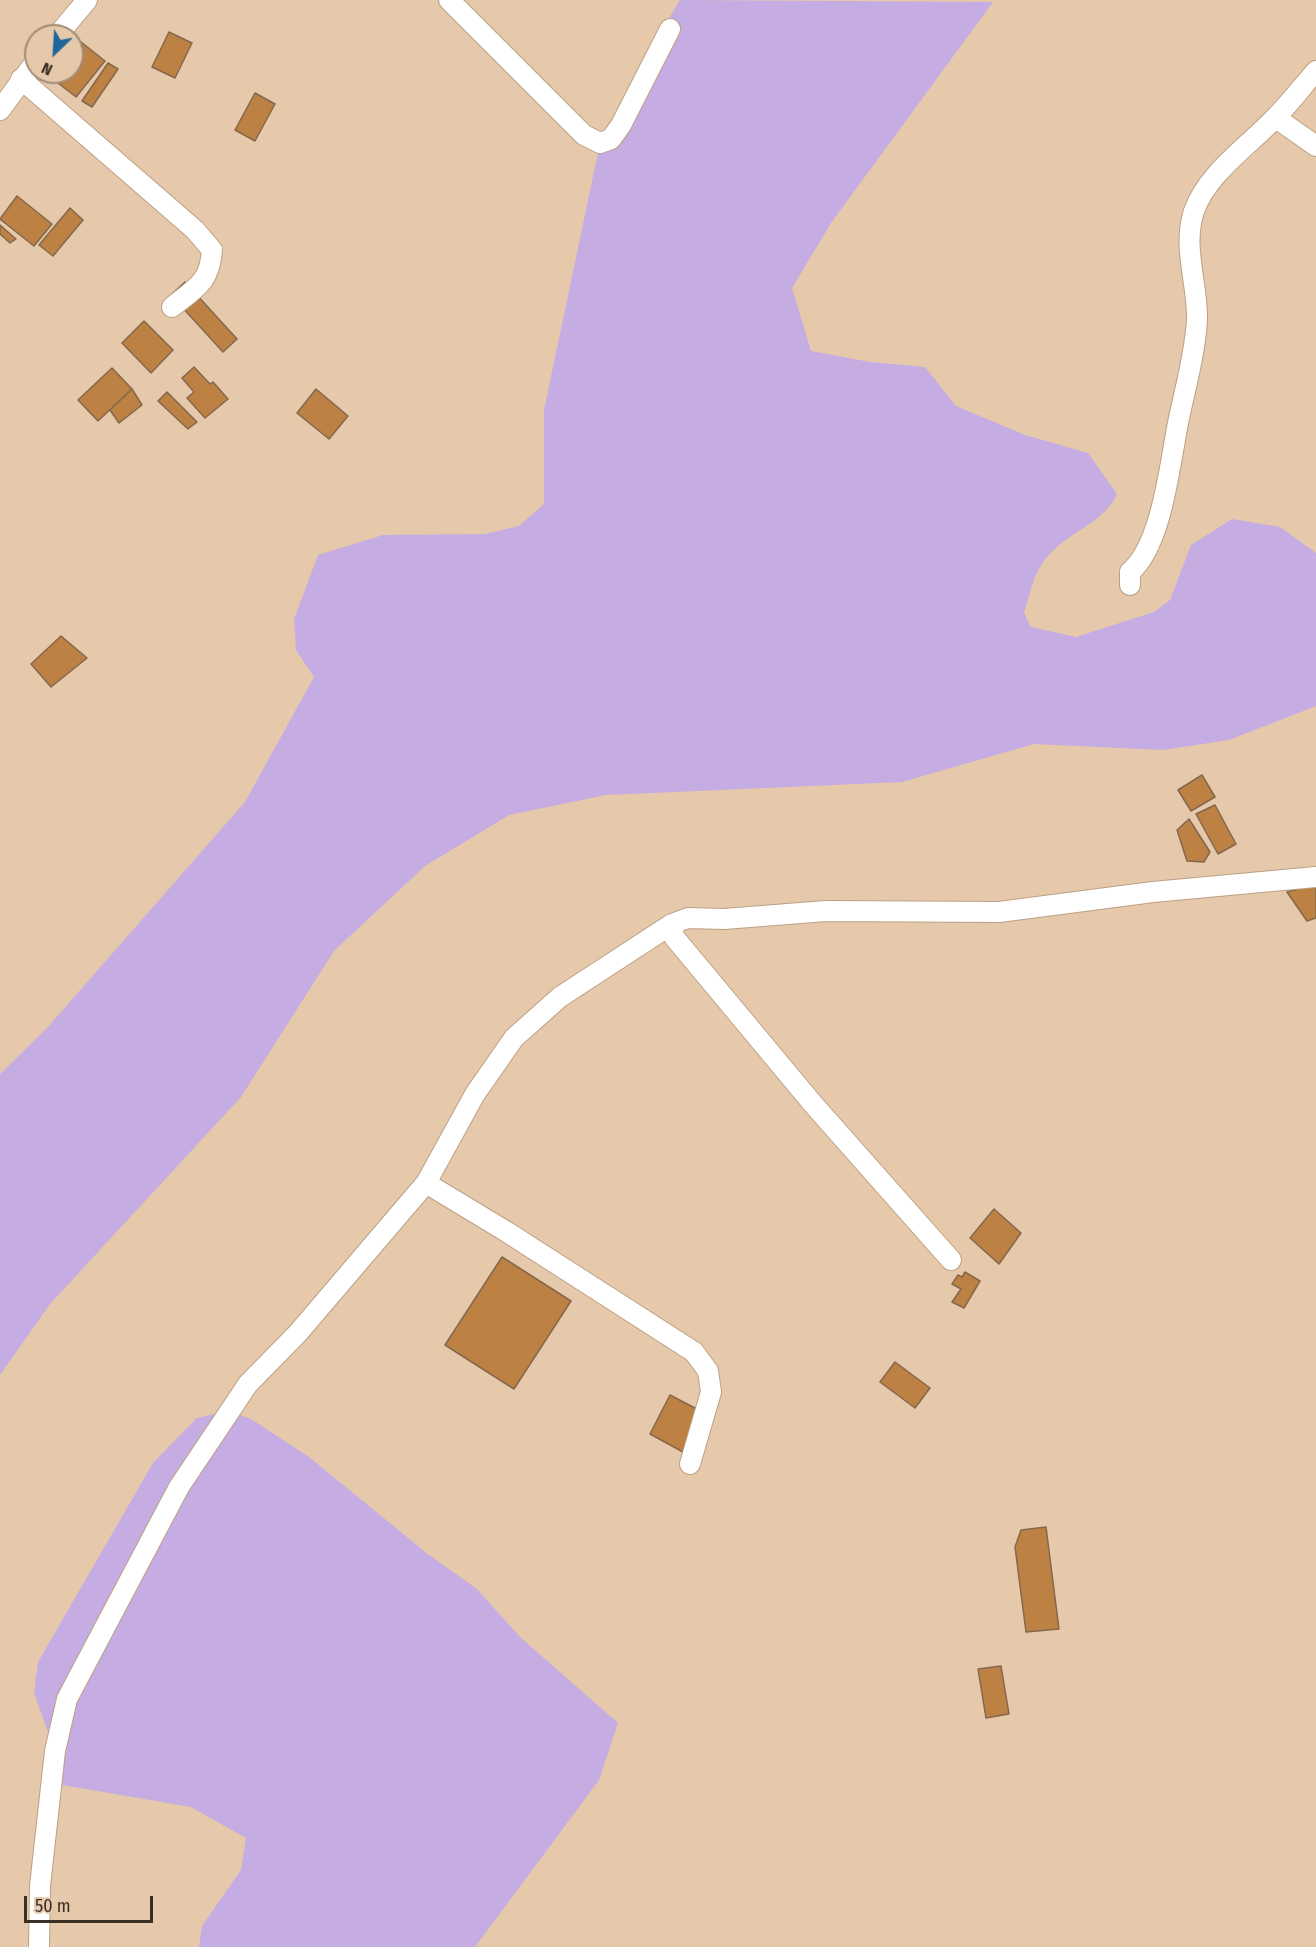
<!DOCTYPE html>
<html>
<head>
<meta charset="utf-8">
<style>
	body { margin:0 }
	#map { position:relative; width:1316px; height:1947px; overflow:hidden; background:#e6c8ab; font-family:"Fira Sans Condensed",sans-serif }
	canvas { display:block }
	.north { position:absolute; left:24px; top:24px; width:60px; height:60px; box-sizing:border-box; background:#e6c8ab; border:2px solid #a28b75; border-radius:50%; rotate:205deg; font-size:16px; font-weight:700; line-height:24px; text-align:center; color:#3b2f24 }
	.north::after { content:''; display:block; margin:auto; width:21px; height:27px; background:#1f669a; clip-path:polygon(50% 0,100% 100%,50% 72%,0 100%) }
	.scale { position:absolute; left:24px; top:1896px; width:129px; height:27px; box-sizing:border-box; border:3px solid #3b2f24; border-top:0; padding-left:8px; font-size:18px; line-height:21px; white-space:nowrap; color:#3b2f24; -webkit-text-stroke:4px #e6c8ab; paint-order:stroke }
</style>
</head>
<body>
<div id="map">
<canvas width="1316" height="1947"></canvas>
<div class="north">N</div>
<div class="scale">50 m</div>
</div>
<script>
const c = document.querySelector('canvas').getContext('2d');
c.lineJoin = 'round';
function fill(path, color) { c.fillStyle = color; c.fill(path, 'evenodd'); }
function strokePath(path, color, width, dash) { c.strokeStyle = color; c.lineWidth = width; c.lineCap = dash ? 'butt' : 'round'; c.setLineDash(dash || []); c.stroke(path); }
const green = new Path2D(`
	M680,0L993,2L831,223L792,288L811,351L870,362L925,367L956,406L1025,435L1088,453L1117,494C1104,523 1068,532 1048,556C1034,571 1030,594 1024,613L1031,627L1076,637L1154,612L1170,600L1191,545L1232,519L1280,527L1316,553V706L1229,740L1163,750L1034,744L902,782L606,795L509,815L425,866L334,951L241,1097L50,1304L0,1375V1074L47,1028L245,802L314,677L296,650L294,619L318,555L383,535L485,534L519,526L544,504V410L600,143L611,139L659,35Z
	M228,1411L251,1419L309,1457L429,1555L477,1589L520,1637L618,1723L599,1780L475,1947H199L202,1926L241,1870L246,1838L191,1807L56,1784L55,1751L34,1693L38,1662L153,1463L197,1418Z`);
const building = new Path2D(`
	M169,32L192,43L175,78L152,67Z
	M81,42L105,61L76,97L53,79L58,72H72V54Z
	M108,63L118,69L92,107L82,101Z
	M255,93L275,104L255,141L235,130Z
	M17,196L52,224L34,246L0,219Z
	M70,208L83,220L53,256L39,245Z
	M0,225L16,239L10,243L0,234Z
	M185,282L237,339L223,352L171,295Z
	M144,321L173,350L151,373L122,343Z
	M194,367L210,384L213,382L228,399L205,418L187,398L194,392L182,378Z
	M112,368L132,389L98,421L78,400Z
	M132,389L142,405L119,423L110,410Z
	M316,389L348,416L329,439L297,413Z
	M167,392L197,422L188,429L158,401Z
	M61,636L87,658L51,687L31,664Z
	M1202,775L1215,797L1191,811L1178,790Z
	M1215,805L1236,844L1218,854L1196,814Z
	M1189,819L1210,852L1204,862L1187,861L1177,830Z
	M1316,884V918L1307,921L1287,892Z
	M994,1209L1021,1233L999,1264L970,1238Z
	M502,1257L571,1301L514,1389L445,1345Z
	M965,1272L980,1281L964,1308L952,1302L961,1289L952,1284L958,1275L962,1277Z
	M895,1362L930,1388L915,1408L880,1382Z
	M670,1395L714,1418L683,1452L650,1434Z
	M1046,1527L1059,1629L1026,1632L1015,1547L1021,1530Z
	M1001,1666L1009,1714L986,1718L978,1669Z`);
const street = new Path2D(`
	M449,0L584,135L600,143L611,139L621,125L670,29
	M57,36L87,0
	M21,79L195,230L212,250C210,282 196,288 172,307
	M0,110L36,61
	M1276,118L1316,146
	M1130,585V572C1162,545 1170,463 1178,423C1185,389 1195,354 1197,320C1198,284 1182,247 1194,211C1207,174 1247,147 1274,119C1289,104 1302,87 1316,71
	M672,924L674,937L813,1104L951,1260
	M426,1183L507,1232L694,1352L708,1371L711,1392L690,1464
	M39,1947L40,1886L55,1751L67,1699L179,1487L248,1384L298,1333L426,1183L475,1094L514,1038L560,997L672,924L688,918L724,919L826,911L999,912L1153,892L1316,877`);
fill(green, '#c5ace3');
fill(building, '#bc8143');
strokePath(building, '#84684e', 1.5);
strokePath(street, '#bda084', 22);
strokePath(street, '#fff', 20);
</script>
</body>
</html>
